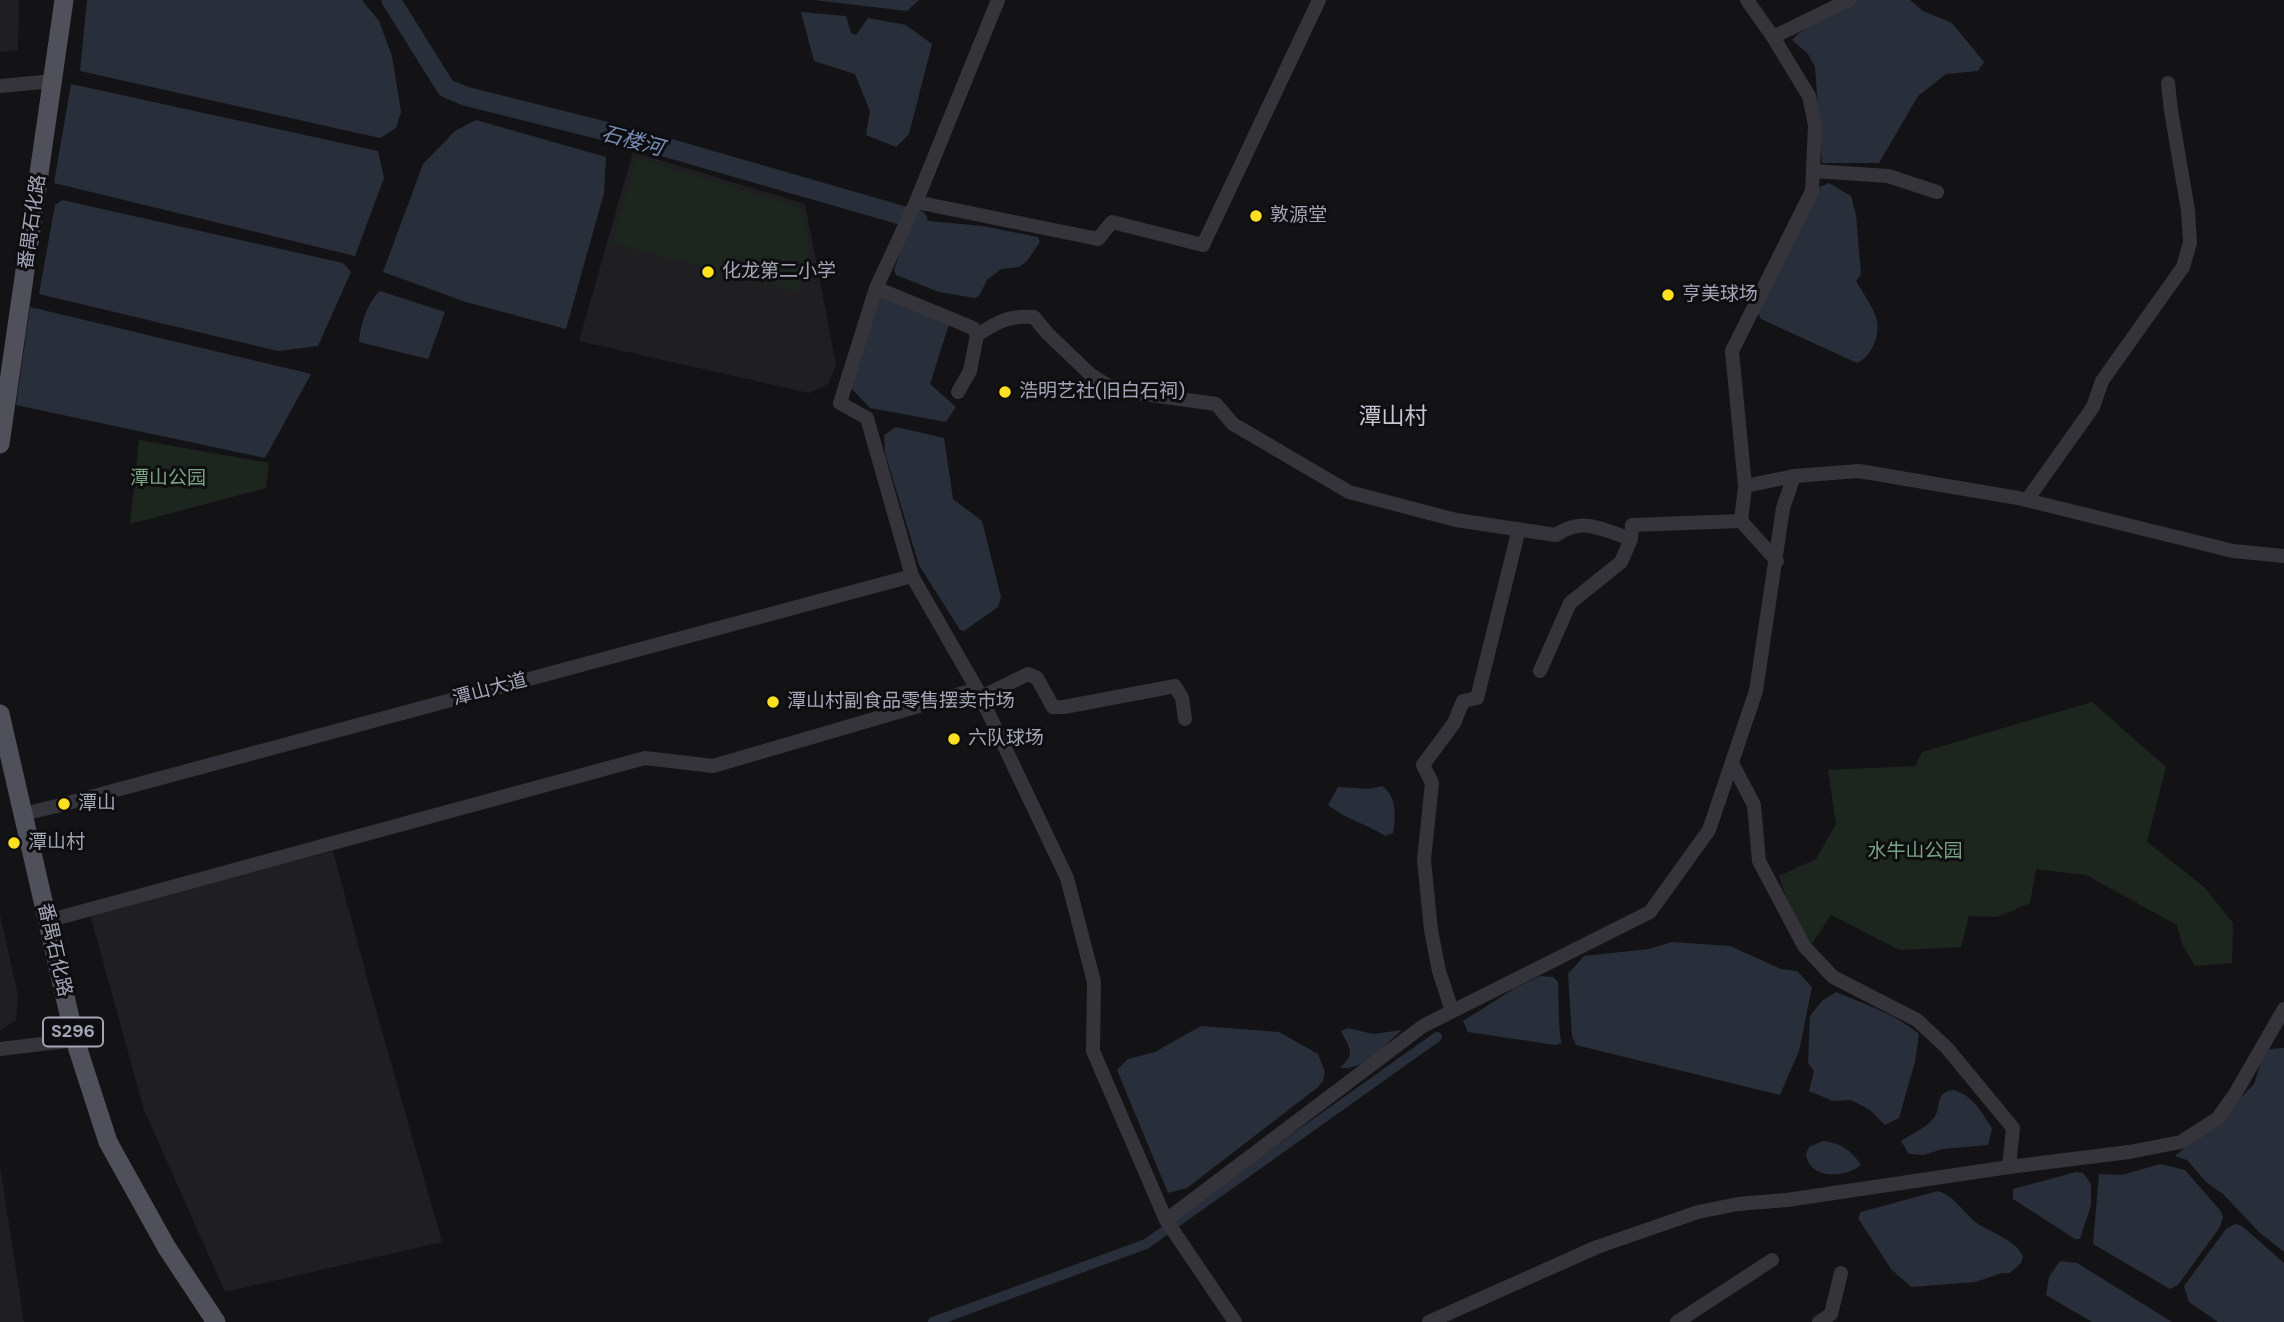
<!DOCTYPE html>
<html>
<head>
<meta charset="utf-8">
<style>
	body { margin:0 }
	canvas { display:block; background:#131315 }
</style>
</head>
<body>
<canvas width="2284" height="1322"></canvas>
<script>
const c = document.querySelector('canvas').getContext('2d');
c.lineJoin = 'round';
function fill(path, color) { c.fillStyle = color; c.fill(path, 'evenodd'); }
function strokePath(path, color, width, dash) { c.strokeStyle = color; c.lineWidth = width; c.lineCap = dash ? 'butt' : 'round'; c.setLineDash(dash || []); c.stroke(path); }
function drawText(font, color, halo, rows, align = 'center') {
  c.font = font + ' "DM Sans","Noto Sans SC",sans-serif'; c.lineWidth = 6; c.setLineDash([]); c.textBaseline = 'middle'; c.strokeStyle = halo; c.fillStyle = color; for (const [text, x, y, turn = 0] of rows) {
    c.save(); c.translate(x, y); c.rotate((+turn || 0) * Math.PI / 180); c.textAlign = isNaN(turn) ? turn : align; if (halo) c.strokeText(text, 0, 0); c.fillText(text, 0, 0); c.restore();
  }
}
const built = new Path2D(`
	M0,0H19L18,50L0,52Z
	M633,152L805,204L836,365L828,384L809,393L579,341Z
	M333,851L373,1000L442,1242L225,1292L144,1110L90,914Z
	M0,915L18,996L16,1020L0,1031Z
	M0,1166L24,1322H0Z`);
const green = new Path2D(`
	M636,158L801,208C805,234 821,259 790,278L801,282L798,292L612,243Z
	M139,440L269,463L266,488L130,524Z
	M2092,702L2166,767L2147,842L2204,887L2233,923L2232,963L2195,966L2182,944L2177,925L2086,875L2036,869L2030,903L1997,917L1969,916L1961,947L1900,950L1831,915L1811,945L1790,908L1779,876L1816,859L1836,824L1828,770L1915,766L1922,752Z`);
const water = new Path2D(`
	M87,0H362L379,21L392,56L401,112L396,128L380,138L80,71Z
	M814,0H919L907,11Z
	M1853,0H1910L1923,11L1952,23L1984,62L1978,71L1946,74L1918,96L1879,163H1822L1815,67L1808,54L1792,40L1799,33Z
	M801,12L846,16L851,33L856,35L868,18L906,25L932,44L909,134L896,147L866,135L870,111L855,74L814,61Z
	M71,84L378,151L384,178L355,256L54,183Z
	M476,120L606,157L604,193L566,329L466,302L383,272L423,164L455,131Z
	M1829,183L1851,196L1856,215L1861,274L1856,281C1863,293 1874,308 1877,321C1880,335 1871,358 1857,363L1761,319L1756,310L1817,188Z
	M62,200L343,263L351,272L318,346L278,351L39,294L55,205Z
	M918,220L982,226L1038,237L1040,242L1027,261L1019,267L1001,269L987,280L979,296L974,298L939,292L896,275L894,270L907,233Z
	M380,291L445,312L428,359L359,342C360,326 368,301 380,291Z
	M886,295L949,324L930,384L956,407L946,422L870,408L848,385L878,297Z
	M30,307L311,374L265,458L16,405Z
	M896,427L944,438L953,499L982,521L1001,597L998,607L964,631L960,630L919,565L885,453L884,435Z
	M1382,786C1397,796 1396,817 1393,833L1385,836C1365,823 1347,820 1328,805L1338,787L1369,789Z
	M1672,942L1730,946L1781,969L1797,971L1812,987L1799,1051L1780,1095L1576,1045L1572,1036L1568,974L1584,956L1649,949Z
	M1540,976L1553,977L1558,982C1559,994 1558,1034 1562,1043L1556,1045L1468,1032L1463,1021L1515,988Z
	M1836,992C1864,1004 1896,1014 1919,1034L1915,1062L1899,1118L1885,1125L1870,1110L1851,1100L1833,1101L1809,1091L1814,1071L1808,1063L1810,1016L1822,1001Z
	M1201,1026L1279,1032L1318,1054L1325,1072L1323,1081L1318,1087L1187,1188L1168,1193L1117,1070L1128,1059L1155,1052Z
	M1348,1028L1373,1034L1402,1030C1383,1046 1367,1070 1340,1068C1356,1053 1350,1049 1341,1031Z
	M2284,1048V1252L2259,1232L2223,1194L2206,1182L2187,1160L2175,1156L2223,1116L2254,1084L2264,1053L2270,1049Z
	M1953,1090C1973,1095 1981,1112 1992,1128L1988,1145L1942,1149L1924,1155L1909,1154L1901,1141C1910,1135 1926,1128 1933,1119C1943,1108 1933,1093 1953,1090Z
	M1823,1141C1841,1143 1851,1150 1861,1165C1846,1178 1809,1180 1806,1154L1809,1147Z
	M2160,1164L2185,1170L2220,1210L2223,1217L2220,1227L2178,1285L2170,1289L2093,1244L2099,1174L2122,1175Z
	M2076,1172L2083,1173L2091,1184V1205L2080,1239H2075L2013,1199V1189Z
	M1938,1191C1955,1196 1964,1214 1978,1224C1994,1234 2014,1239 2023,1256L2021,1263L2010,1273H2002L1975,1282L1911,1287L1891,1269L1858,1218L1861,1212Z
	M2235,1224L2242,1226L2284,1263V1322H2218L2189,1302L2184,1286L2226,1229Z
	M2060,1261L2077,1263L2172,1322H2092L2046,1295L2049,1277Z`);
const canal = new Path2D(`
	M933,1322L1146,1244L1437,1037`);
const river = new Path2D(`
	M391,0L446,88L465,96L637,139L918,220`);
const minor = new Path2D(`
	M998,0L916,202L876,288L840,403L867,418L912,576L977,689L1067,878L1094,982L1093,1051L1166,1220L1235,1322
	M1747,0L1773,37L1809,96L1815,125L1812,191L1732,351L1745,486L1741,521L1777,561
	M1773,37L1849,0
	M0,86L54,81
	M1813,171L1888,176L1937,192
	M916,202L1098,239L1112,222L1203,245L1319,0
	M876,288L973,328L977,335L970,371L958,392
	M977,335C998,322 1008,315 1034,317L1047,333L1091,375L1115,390L1216,404L1233,424L1349,492L1456,520L1556,535C1583,516 1603,530 1631,539L1632,525L1741,521
	M1745,486L1794,476L1859,471L2018,498L2233,551L2284,556
	M2027,500L2093,407L2102,381L2183,267L2190,243L2188,210L2171,111L2168,83
	M1540,671L1570,603L1621,562L1631,539
	M981,697L1028,674L1037,678L1053,707H1064L1175,686L1182,698L1185,719
	M1732,763L1754,805L1759,861L1804,946L1833,977L1917,1020L1947,1048L2013,1128L2009,1167L2129,1152L2181,1142L2217,1119L2235,1094L2284,1009
	M68,803L912,576
	M23,814L61,805
	M47,921L645,758L713,766L977,689
	M1452,1011L1439,971L1431,930L1424,860L1432,783L1423,765L1454,723L1463,701L1477,698L1519,529
	M0,1049L75,1040
	M1166,1220L1423,1026L1650,912L1709,830L1756,691L1783,508L1794,476
	M1429,1322L1597,1247L1698,1212L1738,1204L1787,1200L2009,1167
	M1677,1322L1772,1260
	M1819,1322L1831,1314L1841,1273`);
const major = new Path2D(`
	M0,444L64,0
	M0,714L75,1040L108,1142L167,1248L216,1322`);
const markers = [
	[1256,216,7,"#ffe121"],
	[708,272,7,"#ffe121"],
	[1668,295,7,"#ffe121"],
	[1005,392,7,"#ffe121"],
	[773,702,7,"#ffe121"],
	[954,739,7,"#ffe121"],
	[64,804,7,"#ffe121"],
	[14,843,7,"#ffe121"]
];
const shields = [
	[73,1032,60]
];
const shieldNames = [
	["S296",73,1032]
];
const poiNames = [
	["敦源堂",1270,216],
	["化龙第二小学",722,272],
	["亨美球场",1682,295],
	["浩明艺社(旧白石祠)",1019,392],
	["潭山村副食品零售摆卖市场",787,702],
	["六队球场",968,739],
	["潭山",78,804],
	["潭山村",28,843]
];
const streetNames = [
	["番禺石化路",33,222,-82],
	["潭山大道",490,690,-15],
	["番禺石化路",54,950,77]
];
const parkNames = [
	["潭山公园",168,479],
	["水牛山公园",1915,852]
];
const waterNames = [
	["石楼河",632,142,15]
];
const quarterNames = [
	["潭山村",1393,418]
];
fill(built, '#1f1f22');
fill(green, '#1d251f');
fill(water, '#282e3a');
strokePath(canal, '#282e3a', 10);
strokePath(river, '#282e3a', 19);
strokePath(minor, '#34343a', 14);
strokePath(major, '#4f5059', 19);
for (const [x, y, r, color] of markers) { const dot = new Path2D(); dot.arc(x, y, r, 0, 2 * Math.PI); c.fillStyle = color; c.fill(dot); strokePath(dot, '#0e0e10', 2.5); }
for (const [x, y, w] of shields) { const box = new Path2D(); box.roundRect(x - w / 2, y - 14.5, w, 29, 5); c.fillStyle = '#0e0e10'; c.fill(box); strokePath(box, '#a3a5b7', 2); }
drawText('bold 18px', '#a3a5b7', null, shieldNames);
drawText('19px', '#a3a5b7', '#0e0e10', poiNames, 'left');
drawText('19px', '#a3a5b7', '#0e0e10', streetNames);
drawText('19px', '#79a384', '#0e0e10', parkNames);
drawText('italic 21px', '#778cb5', '#0e0e10', waterNames);
drawText('23px', '#c5c6d2', '#0e0e10', quarterNames);
</script>
</body>
</html>
